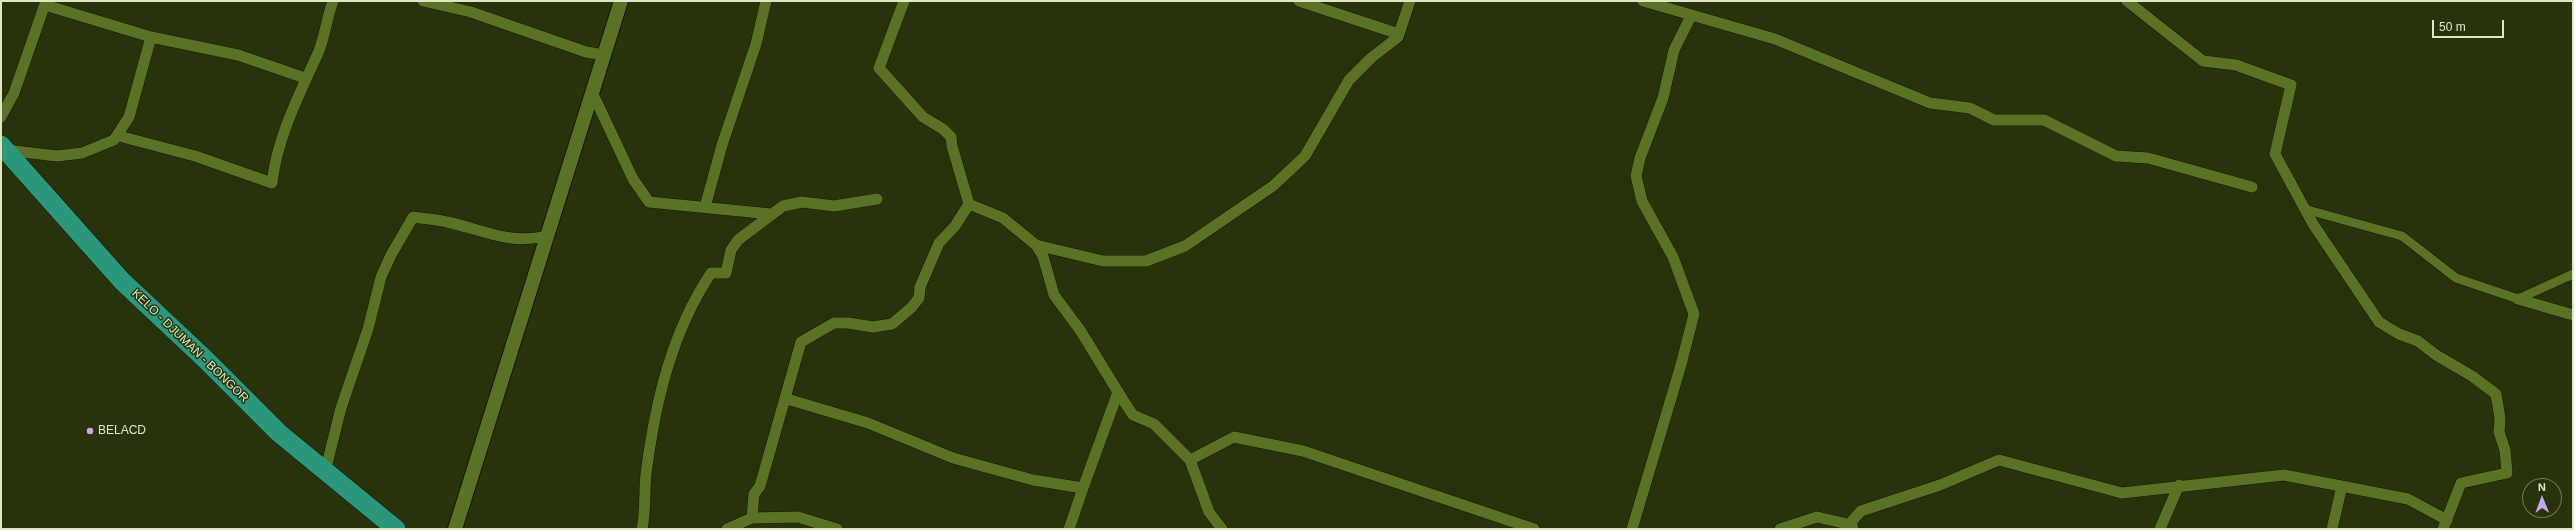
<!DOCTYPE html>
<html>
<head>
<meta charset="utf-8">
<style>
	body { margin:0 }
	#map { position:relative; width:2574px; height:530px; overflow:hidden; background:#27340b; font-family:Helvetica,sans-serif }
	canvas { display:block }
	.frame { position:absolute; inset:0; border:2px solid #dbeac4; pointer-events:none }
	.north { position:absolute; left:2522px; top:478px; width:40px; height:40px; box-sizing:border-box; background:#27340b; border:1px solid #6f7d55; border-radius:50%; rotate:359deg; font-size:11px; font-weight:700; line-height:16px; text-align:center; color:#dbeac4 }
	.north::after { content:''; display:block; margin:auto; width:14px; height:18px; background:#c7a6ef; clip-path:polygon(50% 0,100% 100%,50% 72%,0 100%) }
	.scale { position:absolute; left:2432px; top:20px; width:72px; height:18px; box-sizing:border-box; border:2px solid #dbeac4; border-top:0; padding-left:5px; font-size:12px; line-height:14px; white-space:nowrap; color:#dbeac4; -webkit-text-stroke:3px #27340b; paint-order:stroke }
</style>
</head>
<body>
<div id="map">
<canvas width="2574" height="530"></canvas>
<div class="frame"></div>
<div class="north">N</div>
<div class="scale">50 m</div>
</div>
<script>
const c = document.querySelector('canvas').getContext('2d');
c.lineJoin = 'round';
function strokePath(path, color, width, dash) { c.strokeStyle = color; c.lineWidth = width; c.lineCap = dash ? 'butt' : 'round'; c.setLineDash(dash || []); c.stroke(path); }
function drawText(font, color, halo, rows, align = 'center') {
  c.font = font + ' Helvetica,sans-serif'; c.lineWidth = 3; c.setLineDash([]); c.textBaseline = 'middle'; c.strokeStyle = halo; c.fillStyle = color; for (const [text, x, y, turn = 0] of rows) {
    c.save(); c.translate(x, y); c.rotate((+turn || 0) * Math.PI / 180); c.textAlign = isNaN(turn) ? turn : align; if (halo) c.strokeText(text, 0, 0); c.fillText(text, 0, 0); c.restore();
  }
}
const pedestrian = new Path2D(`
	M2304,209L2402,236L2456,278L2518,299L2573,274`);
const minor = new Path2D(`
	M423,1L471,12L586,52L604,55
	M904,1L879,68L923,117L943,129L951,137L952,146L969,204L1003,218L1036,245L1043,256L1054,295L1080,330L1123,400L1133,415L1154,424L1190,460L1209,512L1222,529
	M1299,1L1399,34
	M1643,1L1775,39L1930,103L1970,108L1994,120H2044L2116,156L2148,158L2252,187
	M2127,1L2203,61L2236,65L2291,85L2275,154L2313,224L2379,322L2399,334L2418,341L2436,355L2472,376L2496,394L2500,418L2499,432L2505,450L2507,473L2461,483L2443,529
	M45,5L151,37L238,55L305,78
	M592,92L633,179L649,202L771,214
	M1,117L14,93L46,1
	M119,136L195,156L272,183C277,137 300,93 319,51C325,35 327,17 333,1
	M6,150L57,156L82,153L114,140L129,117L151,37
	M705,207L722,145L756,44L766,1
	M1036,245L1103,261H1146L1185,246L1273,186L1305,156L1349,80L1371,58L1398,37L1410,1
	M2518,299L2573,315
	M787,399L868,423L953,458L1033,480L1083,488L1118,392
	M1190,460L1234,437L1303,451L1534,529
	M325,472L341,408L368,329L381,277L391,255L413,217C425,219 436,219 447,222C484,230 508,245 547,236
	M752,518L798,517L837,529
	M1852,521L1861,511L1940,485L1999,460L2122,493L2284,475L2408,499L2447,520
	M642,529C646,511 644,492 646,474C655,404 671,333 711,273H726L731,250L738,240L783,206L802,202L834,206L877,199
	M727,529L752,518L754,494L760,486L801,342L834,323H848L873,327L892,324L911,308L919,298L920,287L939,243L955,226L969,204
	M1069,529L1083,488
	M1632,529L1681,365L1694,314L1673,257L1642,201L1636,176L1640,158L1663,98L1674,50L1691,16
	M1780,529L1817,517L1852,525L1853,529
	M2160,529L2179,485
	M2332,529L2342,486`);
const tertiary = new Path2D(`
	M455,529L621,1`);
const trunk = new Path2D(`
	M1,145L122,281L205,359L279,433L396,529`);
const markers = [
	[90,431,4,"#c7a6ef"]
];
const streetNames = [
	["KELO - DJUMAN - BONGOR",190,346,44]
];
const poiNames = [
	["BELACD",98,431]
];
strokePath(pedestrian, '#121a03', 10);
strokePath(minor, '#121a03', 12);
strokePath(tertiary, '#121a03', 16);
strokePath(trunk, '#121a03', 20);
strokePath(pedestrian, '#5a7225', 9);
strokePath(minor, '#5a7225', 11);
strokePath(tertiary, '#5a7225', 14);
strokePath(trunk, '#2d977e', 19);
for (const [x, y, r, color] of markers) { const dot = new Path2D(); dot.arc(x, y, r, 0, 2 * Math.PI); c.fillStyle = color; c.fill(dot); strokePath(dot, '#27340b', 1.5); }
drawText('12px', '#dbeac4', '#27340b', streetNames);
drawText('12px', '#dbeac4', '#27340b', poiNames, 'left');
</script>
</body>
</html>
